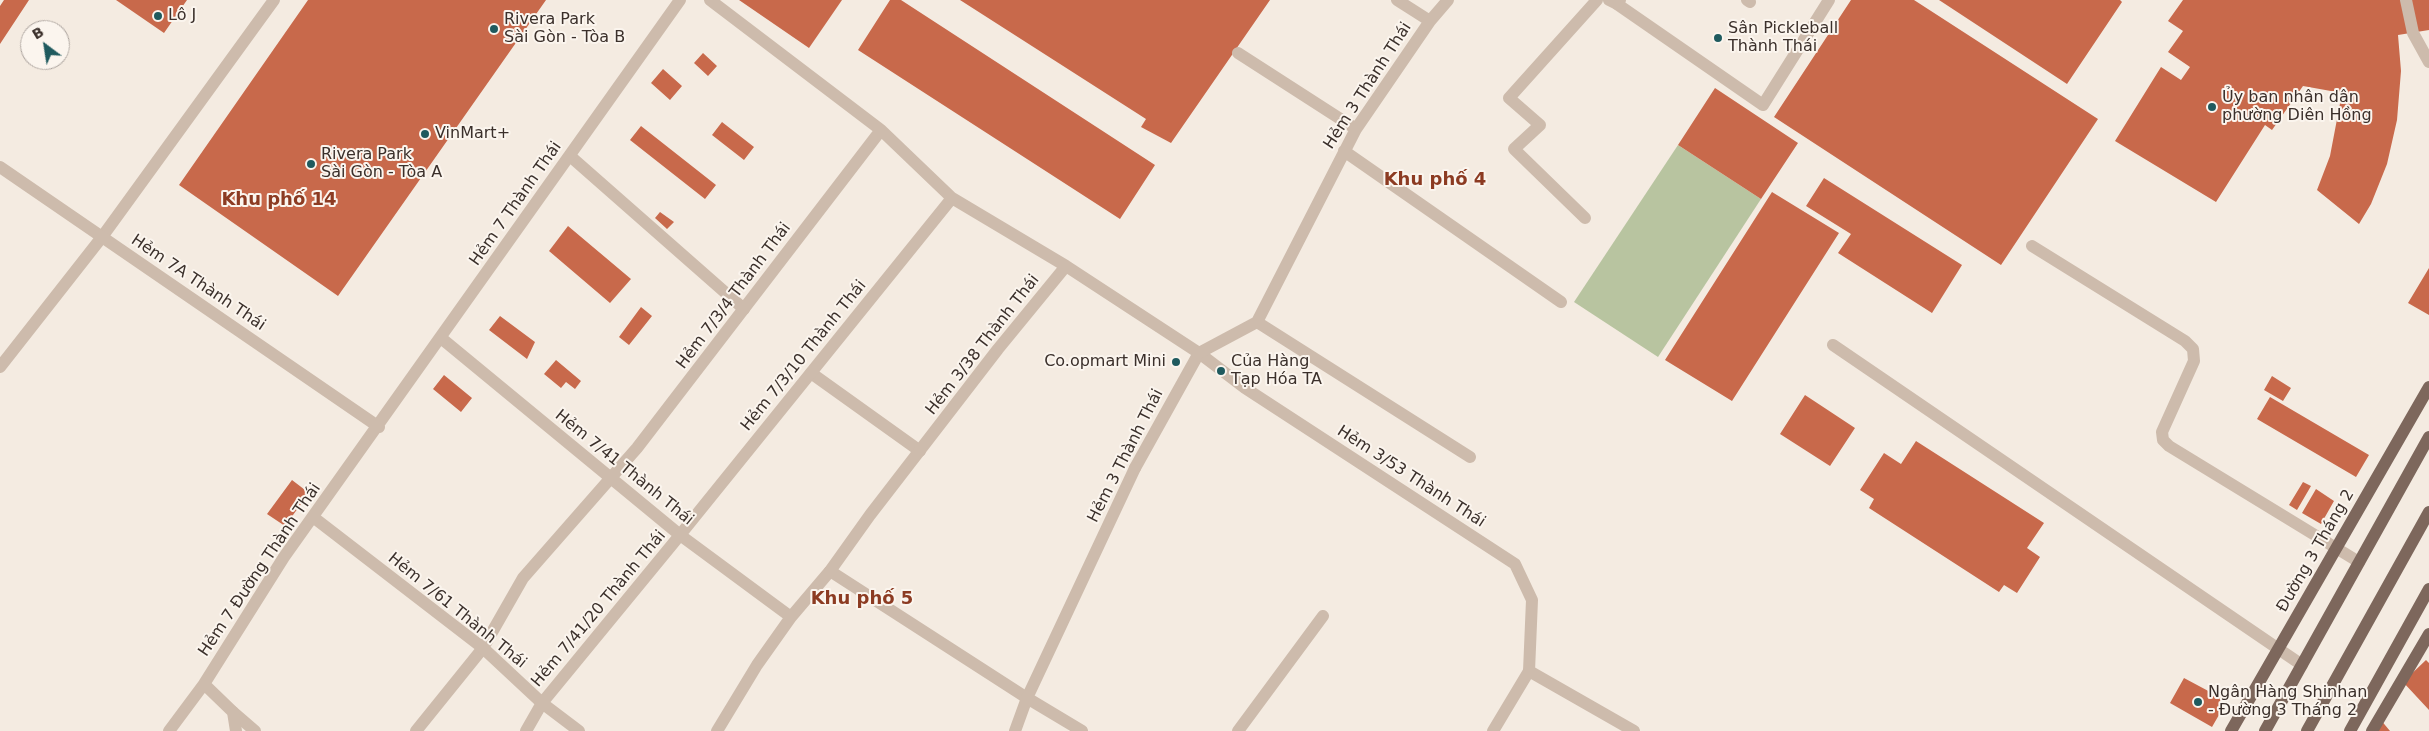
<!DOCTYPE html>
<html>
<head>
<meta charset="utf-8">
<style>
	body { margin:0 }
	#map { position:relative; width:2429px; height:731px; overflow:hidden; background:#f4ebe1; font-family:"DejaVu Sans",sans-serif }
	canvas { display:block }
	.north { position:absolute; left:20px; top:20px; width:50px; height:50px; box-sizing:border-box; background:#fbf5ee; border:1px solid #aea6a0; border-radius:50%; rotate:329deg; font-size:14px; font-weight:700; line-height:20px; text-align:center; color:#3b302b }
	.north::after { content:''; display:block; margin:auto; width:18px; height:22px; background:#1f5a5e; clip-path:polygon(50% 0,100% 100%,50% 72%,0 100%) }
</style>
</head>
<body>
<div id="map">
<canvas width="2429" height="731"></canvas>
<div class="north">B</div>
</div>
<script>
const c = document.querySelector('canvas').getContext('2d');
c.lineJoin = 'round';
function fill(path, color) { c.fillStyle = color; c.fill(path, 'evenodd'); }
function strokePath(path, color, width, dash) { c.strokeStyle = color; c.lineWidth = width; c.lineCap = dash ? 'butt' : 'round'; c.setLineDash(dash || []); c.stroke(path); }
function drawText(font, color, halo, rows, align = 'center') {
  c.font = font + ' "DejaVu Sans",sans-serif'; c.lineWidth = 4; c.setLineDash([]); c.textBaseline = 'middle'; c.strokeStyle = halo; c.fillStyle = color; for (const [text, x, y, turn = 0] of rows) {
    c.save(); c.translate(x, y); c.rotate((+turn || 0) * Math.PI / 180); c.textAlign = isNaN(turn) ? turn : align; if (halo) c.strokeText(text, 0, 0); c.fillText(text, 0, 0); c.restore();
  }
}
const green = new Path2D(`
	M1678,145L1761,199L1658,357L1574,302Z`);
const building = new Path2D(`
	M4,0H29L0,44V6Z
	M116,0H187L164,33Z
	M308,0H546L338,296L179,185Z
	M739,0H842L809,48Z
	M890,0H901L1155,165L1120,219L858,50Z
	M960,0H1270L1171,143L1141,127L1146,119Z
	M1851,0H1914L2098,119L2001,265L1774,117Z
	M1939,0H2120L2122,2L2067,84Z
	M2183,0H2429V30L2398,35L2401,71L2397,120L2387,164L2371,204L2359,224L2317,190L2330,156L2342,93L2303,86L2272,130L2265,125L2216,202L2115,141L2161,67L2181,80L2190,67L2168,52L2183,31L2168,21Z
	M703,53L717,66L708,76L694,63Z
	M663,69L682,86L670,100L651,83Z
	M1715,88L1798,143L1761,199L1678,145Z
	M722,122L754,147L744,160L712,135Z
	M641,126L716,185L705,199L630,140Z
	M1824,178L1962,265L1932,313L1838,253L1851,234L1806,206Z
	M1772,192L1839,233L1732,401L1665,360Z
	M660,212L674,222L667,229L655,218Z
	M568,226L631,279L610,303L549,251Z
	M2429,268V315L2408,303Z
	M641,307L652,316L629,345L619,337Z
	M500,316L535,342L527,359L489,330Z
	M556,360L581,381L575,389L566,382L561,388L544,374Z
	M444,375L472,398L461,412L433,389Z
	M2272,376L2291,388L2283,401L2264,390Z
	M1805,395L1855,428L1830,466L1780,434Z
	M2270,397L2369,455L2356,477L2257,419Z
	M1916,441L2044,523L2027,548L2040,557L2017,593L2004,585L1999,592L1869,508L1874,499L1860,490L1884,453L1901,464Z
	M292,480L309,493L285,526L267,514Z
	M2303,482L2311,486L2297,510L2289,505Z
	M2316,489L2334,501L2321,524L2302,513Z
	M2426,660L2429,663V710L2403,682Z
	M2184,678L2227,701L2212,727L2170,703Z
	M2380,719L2390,731H2367Z`);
const service = new Path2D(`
	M1747,0L1750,2
	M2406,0L2413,33L2429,62
	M1617,4L1763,105L1829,0
	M570,156L744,309
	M1833,345L2302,665
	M0,367L102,237L274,0
	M811,373L920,451
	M1135,468L1199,353L1245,388L1515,564L1532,600L1529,671
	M830,571L1027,698
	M233,712L255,731
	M416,731L483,648
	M1238,731L1323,616`);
const minor = new Path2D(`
	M710,0L881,130L952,198L1066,266
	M1397,0L1430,21
	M1609,0L1617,4L1620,0
	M1238,53L1356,129
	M1344,151L1561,302
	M0,167L379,427
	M1585,218L1514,149L1540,125L1509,98L1597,0
	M2032,246L2185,341L2193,349L2194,361L2162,432L2163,440L2169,446L2359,562
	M1257,322L1470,457
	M441,338L680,535L791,617
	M313,517L483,648L542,703L579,731
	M483,648L523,578L637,448L881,130
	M204,684L233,712L236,731
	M1027,698L1082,731
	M169,731L204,684L284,557L680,0
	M526,731L542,703L680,535L952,198
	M717,731L757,665L791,617L830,571L870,515L998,349L1066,266L1199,353L1257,322L1356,129L1430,21L1448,0
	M1015,731L1027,698L1135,468
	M1493,731L1529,671L1634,731`);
const primary = new Path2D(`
	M2231,731L2429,387
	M2265,731L2429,437
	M2307,731L2429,512
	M2350,731L2429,589
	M2372,731L2429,634`);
const markers = [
	[158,16,5,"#1f5a5e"],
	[494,29,5,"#1f5a5e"],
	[1718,38,5,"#1f5a5e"],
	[2212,107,5,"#1f5a5e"],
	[425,134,5,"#1f5a5e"],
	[311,164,5,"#1f5a5e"],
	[1176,362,5,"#1f5a5e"],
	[1221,371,5,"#1f5a5e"],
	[2198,702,5,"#1f5a5e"]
];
const poiNames = [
	["Lô J",168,16],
	["Rivera Park",504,20],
	["Sài Gòn - Tòa B",504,38],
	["Sân Pickleball",1728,29],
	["Thành Thái",1728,47],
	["Ủy ban nhân dân",2222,98],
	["phường Diên Hồng",2222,116],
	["VinMart+",435,134],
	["Rivera Park",321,155],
	["Sài Gòn - Tòa A",321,173],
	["Co.opmart Mini",1166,362,"right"],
	["Của Hàng",1231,362],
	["Tạp Hóa TA",1231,380],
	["Ngân Hàng Shinhan",2208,693],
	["- Đường 3 Tháng 2",2208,711]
];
const streetNames = [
	["Hẻm 3 Thành Thái",1368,86,-57],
	["Hẻm 7 Thành Thái",516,204,-55],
	["Hẻm 7A Thành Thái",198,283,34],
	["Hẻm 7/3/4 Thành Thái",734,296,-53],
	["Hẻm 3/38 Thành Thái",983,345,-52],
	["Hẻm 7/3/10 Thành Thái",804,356,-51],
	["Hẻm 3 Thành Thái",1126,456,-63],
	["Hẻm 7/41 Thành Thái",624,468,39],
	["Hẻm 3/53 Thành Thái",1411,477,33],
	["Đường 3 Tháng 2",2316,551,-60],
	["Hẻm 7 Đường Thành Thái",260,570,-56],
	["Hẻm 7/41/20 Thành Thái",599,609,-50],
	["Hẻm 7/61 Thành Thái",457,611,39]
];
const neighbourhoodNames = [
	["Khu phố 4",1435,180],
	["Khu phố 14",279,200],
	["Khu phố 5",862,599]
];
fill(green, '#b8c4a0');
fill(building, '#c8694b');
strokePath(service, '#cdbbac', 12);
strokePath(minor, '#cdbbac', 12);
strokePath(primary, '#7d675c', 12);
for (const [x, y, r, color] of markers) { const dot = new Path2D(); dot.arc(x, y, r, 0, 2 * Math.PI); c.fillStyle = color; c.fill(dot); strokePath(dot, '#fbf5ee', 2); }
drawText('16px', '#3b302b', '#fbf5ee', poiNames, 'left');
drawText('16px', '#3b302b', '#fbf5ee', streetNames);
drawText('bold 18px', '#8c3b22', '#fbf5ee', neighbourhoodNames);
</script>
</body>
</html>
